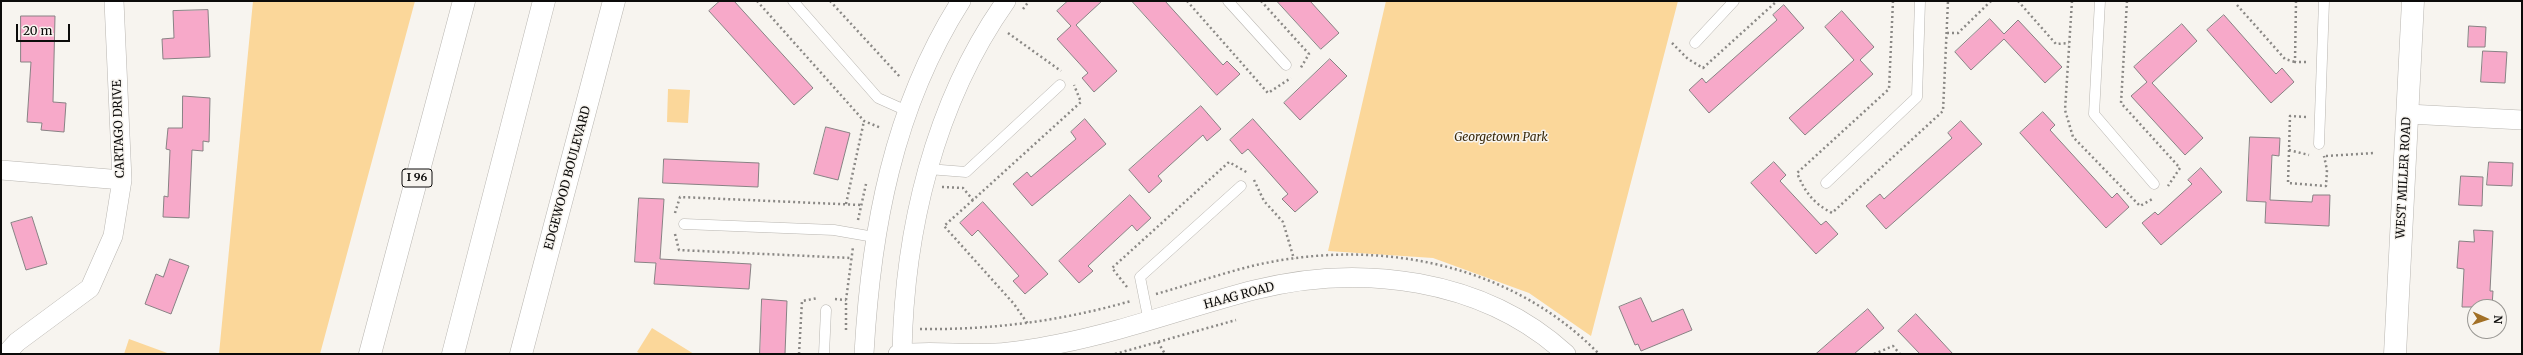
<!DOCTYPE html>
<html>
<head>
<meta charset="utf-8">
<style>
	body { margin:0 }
	#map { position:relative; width:2523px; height:355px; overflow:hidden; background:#f7f4ef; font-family:Merriweather,serif }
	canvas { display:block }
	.frame { position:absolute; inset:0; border:2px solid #0c0b0a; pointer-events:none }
	.north { position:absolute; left:2467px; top:299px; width:40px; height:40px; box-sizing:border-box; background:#f7f4ef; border:1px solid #999793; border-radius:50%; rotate:93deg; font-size:11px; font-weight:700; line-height:16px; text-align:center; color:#0c0b0a }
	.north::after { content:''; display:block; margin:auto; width:14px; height:18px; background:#a27026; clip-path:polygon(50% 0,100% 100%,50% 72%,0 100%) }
	.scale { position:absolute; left:16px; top:24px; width:54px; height:18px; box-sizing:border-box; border:2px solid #0c0b0a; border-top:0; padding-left:5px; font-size:12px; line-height:14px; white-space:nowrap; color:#0c0b0a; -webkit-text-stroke:3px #f7f4ef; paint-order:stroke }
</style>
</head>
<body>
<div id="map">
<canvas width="2523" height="355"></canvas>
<div class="frame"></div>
<div class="north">N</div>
<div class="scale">20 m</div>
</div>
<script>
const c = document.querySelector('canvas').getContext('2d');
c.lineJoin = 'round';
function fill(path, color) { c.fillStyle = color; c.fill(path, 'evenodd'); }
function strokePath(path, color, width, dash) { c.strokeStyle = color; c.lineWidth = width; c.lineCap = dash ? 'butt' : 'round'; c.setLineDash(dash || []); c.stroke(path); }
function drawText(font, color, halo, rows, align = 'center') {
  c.font = font + ' Merriweather,serif'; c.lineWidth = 3; c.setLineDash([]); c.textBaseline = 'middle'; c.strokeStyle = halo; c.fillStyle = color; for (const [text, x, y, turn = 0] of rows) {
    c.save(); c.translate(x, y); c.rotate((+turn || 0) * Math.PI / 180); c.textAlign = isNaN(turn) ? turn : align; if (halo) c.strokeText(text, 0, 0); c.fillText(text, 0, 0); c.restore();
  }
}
const green = new Path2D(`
	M253,1H415L320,354H219Z
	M1386,1H1678L1591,336L1529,293L1433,258L1328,251Z
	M668,89L690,90L688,123L667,122Z
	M652,328L694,354H641L637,352Z
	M129,339L170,354H124Z`);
const building = new Path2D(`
	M720,1H734L813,88L794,105L709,11Z
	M1068,1H1102L1076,25L1117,71L1094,92L1082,78L1088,73L1057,39L1071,26L1057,11Z
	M1132,1H1165L1223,65L1227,61L1240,74L1217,95Z
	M1277,1H1310L1339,33L1321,49Z
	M1784,5L1804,28L1709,113L1689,90L1702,78L1706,83L1777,20L1773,15Z
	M208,10L210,57L163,59L162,39L174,38L173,11Z
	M1842,11L1874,47L1860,60L1873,74L1805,135L1789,118L1854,60L1825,27Z
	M2224,15L2276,74L2282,68L2294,82L2271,103L2207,30Z
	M21,16H55L53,102L66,103L64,132L41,130L42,123L27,122L31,62H21Z
	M1990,19L2004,34L2018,20L2062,67L2045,83L2004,39L1971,70L1955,52Z
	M2182,24L2197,41L2152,83L2203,138L2185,155L2131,96L2147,82L2134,67Z
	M2469,26L2486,27L2485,47H2468Z
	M2483,51L2507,52L2505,83L2481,82Z
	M1330,59L1347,76L1300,120L1284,103Z
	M183,96L210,98L209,142L203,141V151L192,150L189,218L163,217L164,196L168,197L170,150L166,149L168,128H182Z
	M1201,106L1221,129L1207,141L1203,135L1158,176L1162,181L1149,193L1129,170Z
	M2043,112L2055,125L2050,130L2112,198L2117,193L2129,207L2106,228L2020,133Z
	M1085,119L1106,144L1032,206L1013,184L1027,172L1031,177L1076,139L1071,132Z
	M1253,119L1318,192L1295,212L1282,199L1288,194L1248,149L1242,154L1230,140Z
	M1961,121L1982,144L1886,229L1866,206L1880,194L1884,199L1952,138L1948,133Z
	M826,127L850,133L838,180L814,174Z
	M2250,137L2280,138L2279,156L2272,155L2270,200L2312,202L2313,195H2330L2329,226L2265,223L2266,202L2247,201Z
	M664,159L759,163L758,187L663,183Z
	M1774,162L1786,175L1780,181L1821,225L1826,221L1838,234L1816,254L1751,183Z
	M2489,162L2513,163L2512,186L2487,185Z
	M2201,168L2222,192L2161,245L2142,223L2155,212L2158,215L2192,184L2188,180Z
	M2461,176L2483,177L2482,206L2459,205Z
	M1130,195L1151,218L1137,231L1132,225L1088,266L1093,271L1079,283L1059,261Z
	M639,198L664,199L660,259L751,264L749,289L654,284L656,263L635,262Z
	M983,202L1048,274L1025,294L1013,281L1019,276L978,230L972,236L960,223Z
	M32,217L47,264L26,270L11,223Z
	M2474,230L2493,231L2490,291H2493L2492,307H2462L2464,269L2457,268L2459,241L2474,242Z
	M170,259L189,266L171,314L145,304L156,274L163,277Z
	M1641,298L1652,322L1683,309L1692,330L1641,351L1638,344L1635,345L1619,307Z
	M762,299L787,301L785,354H760Z
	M1868,309L1884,328L1854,354H1816Z
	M1916,314L1953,354H1920L1898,331Z`);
const path = new Path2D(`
	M757,1L864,121L881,128
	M830,1L901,78
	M1187,1L1268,93L1291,78
	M1261,1L1309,54L1300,69
	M1893,1L1889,89L1797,173C1805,192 1813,203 1832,213L1943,111L1948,1
	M2018,1L2056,44L2069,43
	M2072,1L2065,110L2073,137L2140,206L2154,198
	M2127,1L2121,103L2180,168L2168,186
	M2296,1L2295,62H2308
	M2237,5L2285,59L2295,62
	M1023,9L1029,1
	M1008,33L1061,71
	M1947,33H1958L1991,1
	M1672,43L1688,59L1703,68L1777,1
	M2306,117L2290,116L2289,150L2309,155
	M2289,150L2288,183L2326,186L2327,170L2324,156
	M2326,156L2374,153
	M1254,180L1264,201L1283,222L1294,259
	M942,187L963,188L973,200L1081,102L1074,85
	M973,200L944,226L1014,304L1028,324
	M846,204L864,121
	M675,213L680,197L861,205
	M858,220L866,184
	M675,234L679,250L851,258
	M1127,287L1112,268L1229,162L1248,173
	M1156,294C1188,285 1220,274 1252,266C1374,237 1510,262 1599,354
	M835,299L846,300
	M920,329C992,330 1061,321 1131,301
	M846,330V300L853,247
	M1158,342L1165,354
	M799,354L802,301L818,298
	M1115,354L1236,320
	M1874,354L1893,346L1900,354`);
const service = new Path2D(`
	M793,1L878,98L907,111
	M1228,1L1286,65
	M2100,1L2094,114L2154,184
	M1695,43L1734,1
	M2319,144L2324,1
	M928,169L966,172L1060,85
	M1826,183L1917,97L1920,1
	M684,224L834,230L874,237
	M1149,322L1140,277L1241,186
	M824,354L826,310`);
const minor = new Path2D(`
	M2408,114L2522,120
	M1,170L122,180
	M6,354L17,342L90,288L113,236L122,180L114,1
	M864,354C871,229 893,108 961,1
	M898,354C930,350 964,355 996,353C1016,352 1038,348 1058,344C1125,331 1188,307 1254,290C1360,263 1483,278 1566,354
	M902,354C904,231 934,103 1006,1`);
const tertiary = new Path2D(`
	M521,354L614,1
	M2395,354L2413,1`);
const motorway = new Path2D(`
	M370,354L464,1
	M453,354L544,1`);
const shields = [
	[417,178,30]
];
const shieldNames = [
	["I 96",417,178]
];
const streetNames = [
	["CARTAGO DRIVE",119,129,-92],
	["EDGEWOOD BOULEVARD",568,178,-75],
	["WEST MILLER ROAD",2404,178,-87],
	["HAAG ROAD",1239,296,-15]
];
const parkNames = [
	["Georgetown Park",1501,138]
];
fill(green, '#fbd79a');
fill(building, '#f7a9c9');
strokePath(building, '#888284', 1);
strokePath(service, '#b8b5b0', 11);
strokePath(minor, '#b8b5b0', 20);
strokePath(tertiary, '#b8b5b0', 23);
strokePath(motorway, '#b8b5b0', 23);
strokePath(path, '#8a8885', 2.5, [2, 3]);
strokePath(service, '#fff', 10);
strokePath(minor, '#fff', 19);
strokePath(tertiary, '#fff', 22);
strokePath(motorway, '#fff', 22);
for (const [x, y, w] of shields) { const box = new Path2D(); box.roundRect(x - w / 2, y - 9, w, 18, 3); c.fillStyle = '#f7f4ef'; c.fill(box); strokePath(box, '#0c0b0a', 1); }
drawText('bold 11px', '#0c0b0a', null, shieldNames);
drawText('12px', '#0c0b0a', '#f7f4ef', streetNames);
drawText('italic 12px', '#3a2a0b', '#f7f4ef', parkNames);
</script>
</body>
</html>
